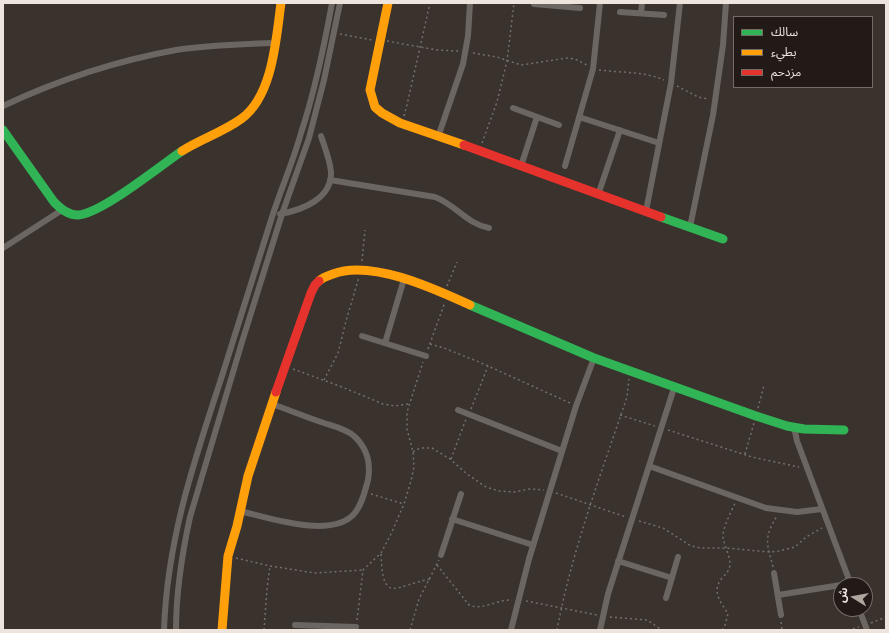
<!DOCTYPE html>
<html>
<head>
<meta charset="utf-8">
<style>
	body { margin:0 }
	#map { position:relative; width:889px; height:633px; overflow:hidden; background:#39322d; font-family:"Public Sans","Noto Sans Arabic",sans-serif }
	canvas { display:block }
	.frame { position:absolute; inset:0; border:4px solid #eee4de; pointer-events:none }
	.legend { position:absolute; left:733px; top:16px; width:140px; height:72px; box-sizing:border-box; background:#211a16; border:1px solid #736b66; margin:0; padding:5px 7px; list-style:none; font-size:12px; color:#eee4de }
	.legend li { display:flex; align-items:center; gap:8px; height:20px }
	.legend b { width:20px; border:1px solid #736b66 }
	.north { position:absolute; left:833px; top:577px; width:40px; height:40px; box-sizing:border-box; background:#211a16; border:1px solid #736b66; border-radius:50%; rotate:281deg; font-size:11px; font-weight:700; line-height:16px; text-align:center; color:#eee4de }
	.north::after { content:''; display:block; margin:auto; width:14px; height:18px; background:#afa6a0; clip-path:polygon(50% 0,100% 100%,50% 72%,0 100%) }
</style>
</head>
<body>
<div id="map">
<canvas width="889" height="633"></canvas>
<div class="frame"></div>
<ul class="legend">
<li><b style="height:5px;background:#30b455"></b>سالك</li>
<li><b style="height:5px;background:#ff9f0a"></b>بطيء</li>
<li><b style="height:5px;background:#e5322d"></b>مزدحم</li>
</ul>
<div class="north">ش</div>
</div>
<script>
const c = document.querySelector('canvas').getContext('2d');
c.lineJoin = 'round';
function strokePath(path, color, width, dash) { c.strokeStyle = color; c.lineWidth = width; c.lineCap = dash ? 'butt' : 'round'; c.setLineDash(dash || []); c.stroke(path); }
const path = new Path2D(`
	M340,34L372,40
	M387,41L437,50L459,51
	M473,53L497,57L521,65L567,58L575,59L587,65
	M599,70C622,73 643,71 664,80
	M677,86L698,97L708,99
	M404,116L407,105L430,3
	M482,143L497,102L507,61L514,3
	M362,261L365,230
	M447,286L457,262
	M430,344L444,348L479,362L570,403
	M428,349L445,302
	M293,369L342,387L383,404L395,406L408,404
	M324,380L338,353L346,321L359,277
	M758,408L764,385
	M471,409L488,366
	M620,415L655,426
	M668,430L752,457L799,467
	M413,452L420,448H432L450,459L467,474L486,487L499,491L514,492L530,489L544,490
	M745,454L754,423
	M451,459L466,419
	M556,493L626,517
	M371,494L404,504
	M639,521L663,528L691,546L701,548H726L769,552L779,551L795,547L806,537L822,528
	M381,554C383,605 394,586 430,579
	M236,558L270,566L315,573L363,570
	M437,565L469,605C483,611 497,599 512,600
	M773,567C767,543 763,539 777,516
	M526,601L597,615
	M610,617L647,620L662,630
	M357,620L363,570L381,553L391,534L404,504L411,481L414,467L413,452L407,429V412L423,362
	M781,622L782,630
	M871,623L886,617
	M264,630L267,589L270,566
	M410,630L419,599L439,560
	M557,630C572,550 601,474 627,397L629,379
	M722,630L725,625L728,614C721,602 711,592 722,578C726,574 729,571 730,565C730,556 725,547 723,538C722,529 731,512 735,503
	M848,630L859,627`);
const street = new Path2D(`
	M534,4L580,8
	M620,12L664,15
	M641,13L642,3
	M3,106C58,80 115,61 176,50C208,45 242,44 275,43
	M513,108L559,125
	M579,117L659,143
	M438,137L463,64L468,36L470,3
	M521,166L537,117
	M565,166L593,69L600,3
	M330,180L435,197C456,205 467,224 489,228
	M598,195L620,130
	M646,211L671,83L680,3
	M280,214C302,210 332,199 331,172C330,160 325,148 321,136
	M690,227L713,115L723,45L726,3
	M3,248L62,210
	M362,336L426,356
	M385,343L404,279
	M458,410L562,451
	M794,427L797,441L851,585
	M649,466L766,508L797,512L822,509
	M240,511C270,518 331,539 354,514C362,505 365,491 368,480C371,463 367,448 354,436C346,429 333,426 324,423C306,417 289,410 272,404
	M452,519L533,545
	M441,555L461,494
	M618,561L672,578
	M774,573L781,615
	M778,595L841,585
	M666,598L678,557
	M859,609L867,630
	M295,625L356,627
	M164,630C167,540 194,461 222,376C239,323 255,270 272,217C281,189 293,162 301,133C315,91 324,47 332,3
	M176,630C176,592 182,554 190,517L242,342L282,214L309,138L324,80L340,3
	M511,630L529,559L576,406L594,358
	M600,630L608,594L674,388`);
const fast = new Path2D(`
	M3,130L54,202C61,209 68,215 78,215C101,214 160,166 182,151
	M661,217L723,239
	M470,305L594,358L756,416L787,426L804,429L844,430`);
const slow = new Path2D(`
	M388,3L370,90L375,107L382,113L400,123L464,145
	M182,151C201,139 223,132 241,119C273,96 276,39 281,3
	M319,281C323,277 328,276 333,274C371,259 435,289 470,305
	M222,630L228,556L237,526L248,476L276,392`);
const jam = new Path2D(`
	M464,145L661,217
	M276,392L311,293L315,285L319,281`);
strokePath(path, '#756f6b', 1.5, [2, 3]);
strokePath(street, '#6c6662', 6);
strokePath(fast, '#30b455', 9);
strokePath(slow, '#ff9f0a', 9);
strokePath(jam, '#e5322d', 9);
</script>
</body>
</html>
